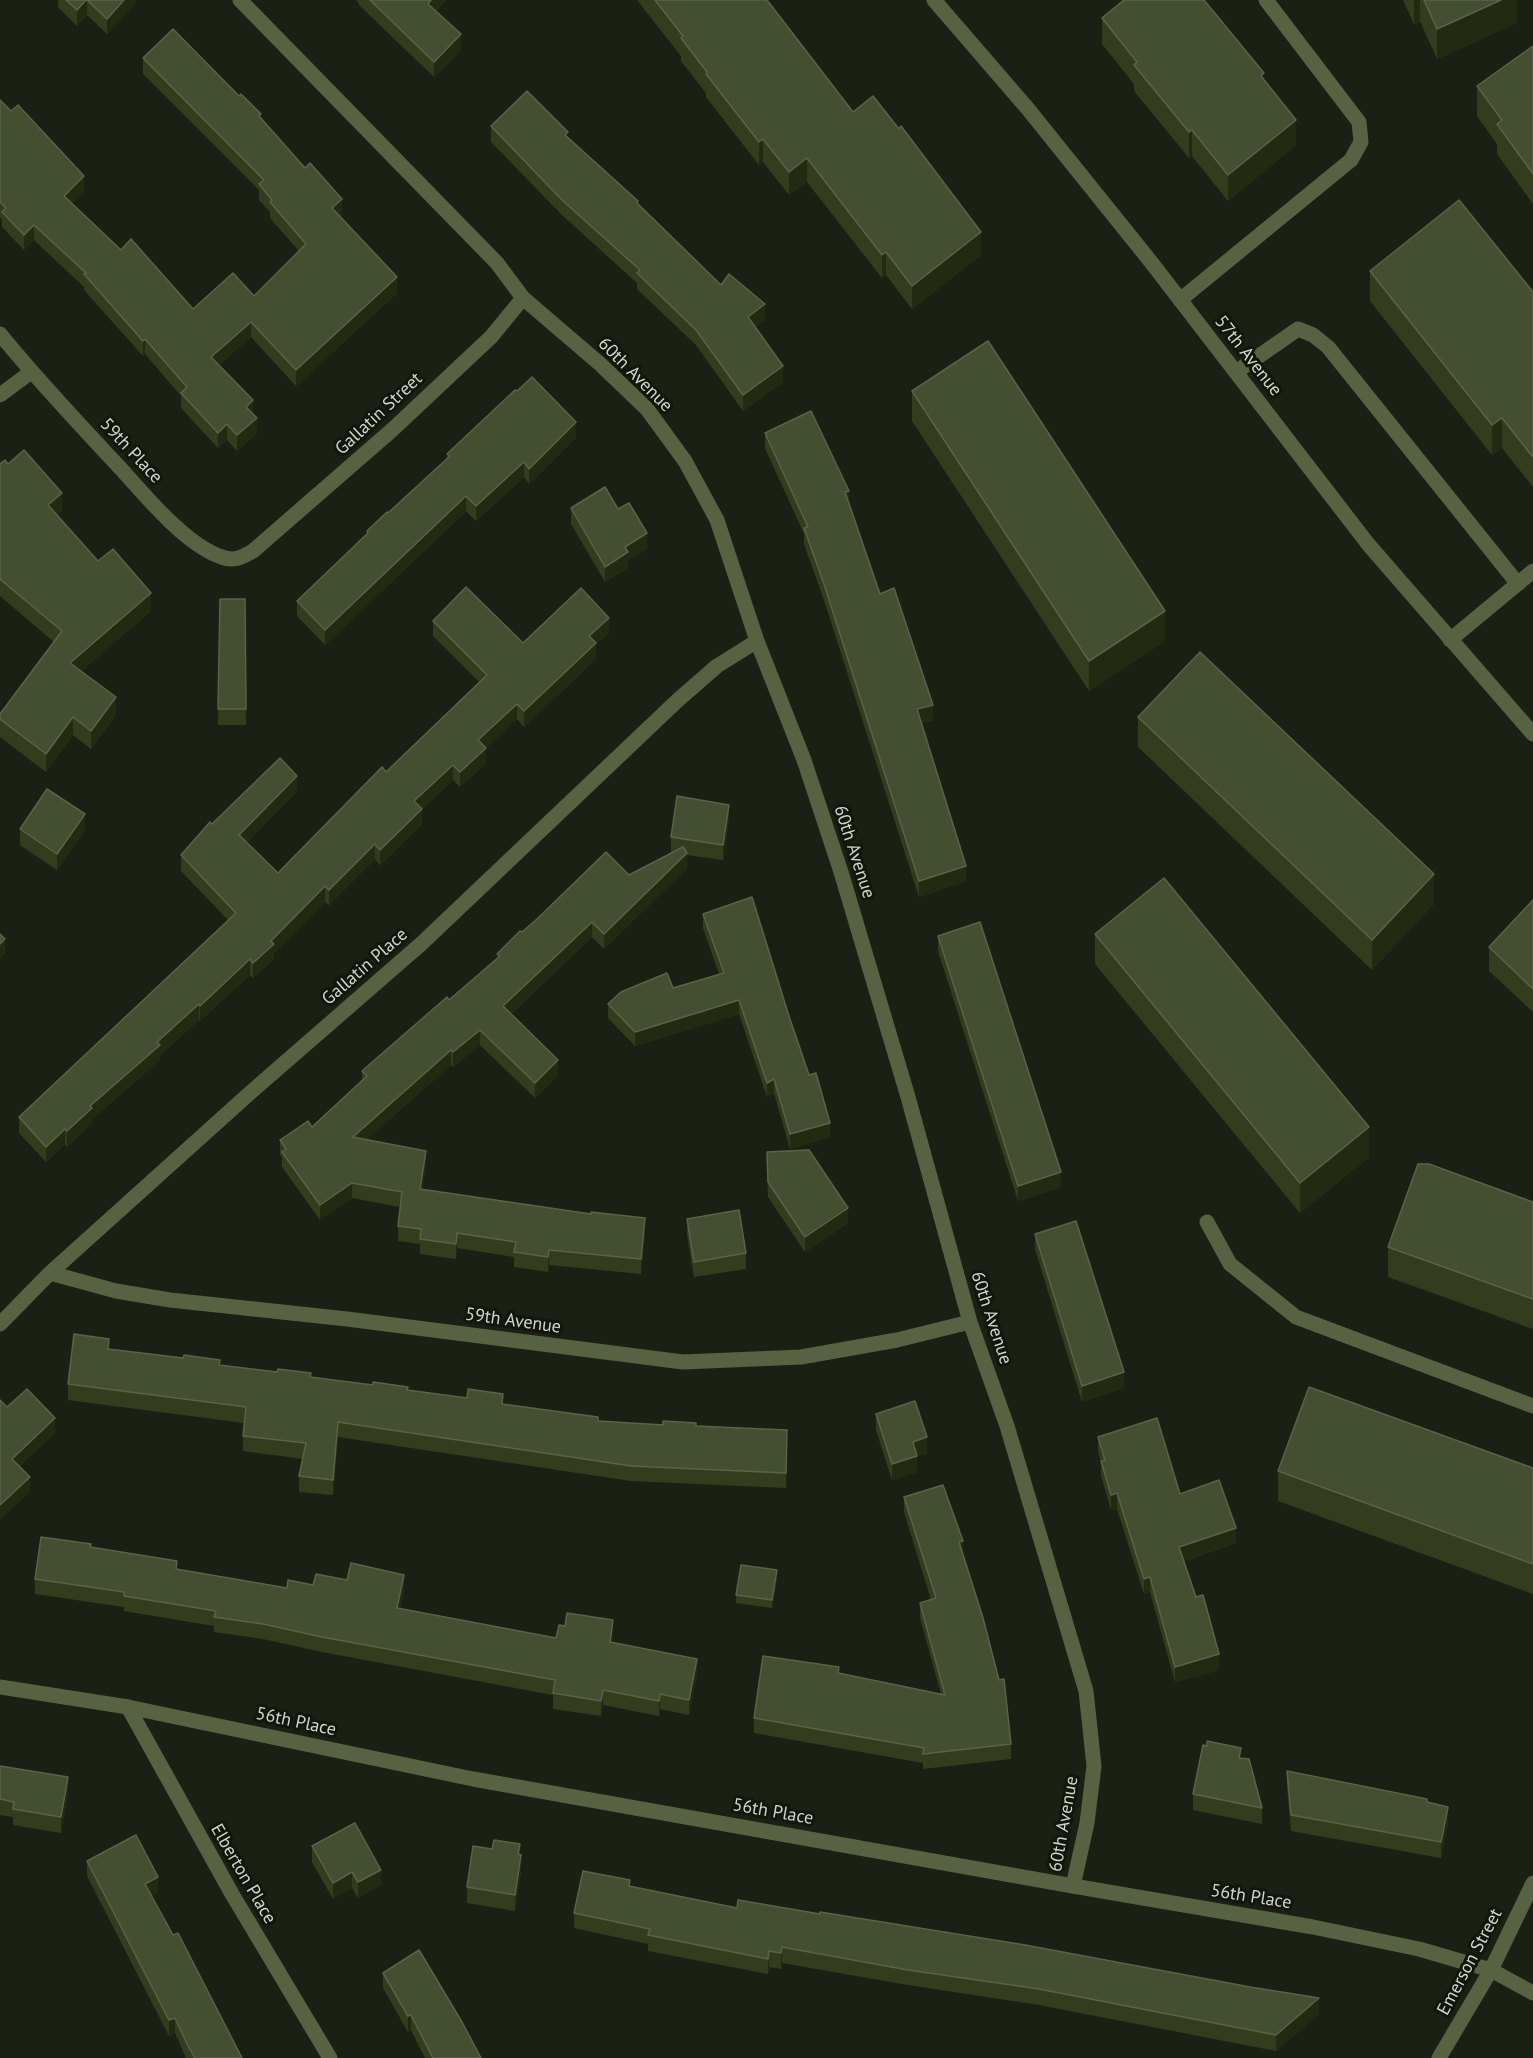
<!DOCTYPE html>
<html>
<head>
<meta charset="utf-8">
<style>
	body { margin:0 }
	canvas { display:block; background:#1b2014 }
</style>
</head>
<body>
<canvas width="1533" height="2058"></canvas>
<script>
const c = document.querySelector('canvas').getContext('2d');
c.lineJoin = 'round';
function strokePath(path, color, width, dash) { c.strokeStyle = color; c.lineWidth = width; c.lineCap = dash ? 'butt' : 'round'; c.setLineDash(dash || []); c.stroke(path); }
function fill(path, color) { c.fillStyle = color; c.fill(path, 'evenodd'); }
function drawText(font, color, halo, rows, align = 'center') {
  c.font = font + ' "PT Sans",sans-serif'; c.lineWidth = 6; c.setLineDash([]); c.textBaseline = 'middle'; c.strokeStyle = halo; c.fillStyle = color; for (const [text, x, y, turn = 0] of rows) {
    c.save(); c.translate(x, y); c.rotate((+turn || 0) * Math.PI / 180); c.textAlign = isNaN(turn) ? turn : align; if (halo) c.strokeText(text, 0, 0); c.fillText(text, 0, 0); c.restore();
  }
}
const service = new Path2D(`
	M1180,300L1351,160L1361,142L1359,122L1266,0
	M1236,372L1298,329L1313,335L1328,347L1518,584
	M1450,640L1533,571
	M1207,1222L1230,1264L1296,1317L1533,1406`);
const minor = new Path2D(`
	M240,0L497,263L523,298L600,364L647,409L685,461L717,520L757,641L804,760L841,872L908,1097L970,1322L1007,1426L1086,1691L1094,1766L1087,1823L1073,1886
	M0,334C39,382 81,426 123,471C147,498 186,544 219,556C233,562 241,558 253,551L392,430L491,337L523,298
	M0,395L31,372
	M50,1273L116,1291L170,1300L347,1319L683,1362L801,1357L897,1340L970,1322
	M0,1324L50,1273L251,1092L421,944L678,700L717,666L757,641
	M128,1707L232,1894L330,2058
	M1491,1970L1533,1993`);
const tertiary = new Path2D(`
	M934,0L1028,109L1151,262L1368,544L1533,734
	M0,1687L128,1707L473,1779L1073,1886L1313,1927L1419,1949L1491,1970
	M1439,2058L1491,1970L1533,1883`);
const wall = new Path2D(`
	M58,0H135V4L107,34L87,15L77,26L58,7Z
	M356,0H446L436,11L461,50L434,77L359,5V3Z
	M637,0H767L853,112L981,255L912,309L886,275L882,278L807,182L789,195L763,162L759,165L706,97V93L681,61V56Z
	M1403,0H1517V23L1437,59L1420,21L1414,24Z
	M1206,3L1264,80L1296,145L1228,201L1192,156L1189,158L1134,91V84L1102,44V18Z
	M1533,46V204L1497,154V144L1477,116V86Z
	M143,58L261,118L342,215L340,217L397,293L296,386L251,337L219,365L253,413L257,433L237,451L227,440L218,448L181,408V396L145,354L143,356L84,290V287L34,240L24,250L2,227V219L0,218V100L84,192L72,203L121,250L193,309L254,296L299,251L270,218V212L259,200V190L143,74Z
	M491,126L568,138L638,204L721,285L765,319L755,327L783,382L743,411L696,345L637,289V283L562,215L491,142Z
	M1370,271L1533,292V487L1502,448L1492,455L1370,301Z
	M912,391L1165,641L1089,691L912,421Z
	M765,433L849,502L880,594L933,720L921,723L966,881L919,897L824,600L804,544V534L765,448Z
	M576,437L529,484L524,477L476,521L466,511L325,645L297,616V601L367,534V531L388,513L447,459V454Z
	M0,464H8L62,511L57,515L98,561L151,611L81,671L116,715L91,749L73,735L46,772L0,737V714L54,642L0,596Z
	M571,508L618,509L647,549L628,560V568L605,582L571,524Z
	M220,599H245L246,725H218Z
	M433,621L523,643L609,633L596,644V659L524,727L517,719L486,748V763L460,787L453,780L422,809V824L380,865L375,859L329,905L325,902L274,953V959L253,978L250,975L200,1021L199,1020L160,1055V1060L92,1119V1123L67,1147L65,1144L46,1162L19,1133V1117L228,920L181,871V855L212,824L297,791L247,842L278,873L386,772L480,683L433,636Z
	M1138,717L1434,904L1372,970L1138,747Z
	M729,820L723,860L687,855V868L604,949L592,937L511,1014L558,1075L535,1098L480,1045L453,1067L451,1065L366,1140L426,1166L422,1189L645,1233L641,1274L549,1265L548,1272L514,1267V1257L457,1248L456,1259L420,1254V1244L398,1241V1226L400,1207L352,1198L320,1220L282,1167V1157L280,1155V1140L312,1127L362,1081V1071L449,1000L497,958V954L522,932L673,853L671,852V837Z
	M20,829L85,830L57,870L20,845Z
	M1533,900V1012L1489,971V947Z
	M703,914L788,1013L830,1137L790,1149L774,1093L767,1097L739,1014L635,1046L608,1018V1004L673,988L719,974L703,928Z
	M1095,934L1369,1157L1300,1213L1095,964Z
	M938,936L1061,1187L1018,1201L938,951Z
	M767,1152L848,1223L805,1252L768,1197Z
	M1533,1202V1329L1388,1277V1247Z
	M687,1219L746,1253V1269L694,1277L687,1235Z
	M1035,1234L1124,1388L1082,1402L1035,1249Z
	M109,1349L220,1365L408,1390L503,1404L598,1421L696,1426L787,1446L786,1488L631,1481L338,1437L333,1495L299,1492V1476L303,1459L243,1451V1436L244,1423L68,1400V1384Z
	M876,1414L927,1453L917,1456V1472L892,1480L876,1430Z
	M1098,1437L1180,1494L1236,1543L1184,1561L1219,1670L1175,1682L1150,1592L1144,1594L1117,1509L1111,1510L1101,1476V1462L1098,1452Z
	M1533,1468V1594L1278,1501V1471Z
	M904,1497L963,1554L1011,1744V1759L923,1769V1763L754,1733V1718L839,1673L941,1694L920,1618V1603L931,1600L904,1512Z
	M91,1547L177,1569L287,1588L313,1585L347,1580L404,1590L400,1609L556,1638L613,1635L612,1642L697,1674L689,1715L660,1709L659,1716L603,1705L601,1716L553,1709V1695L322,1652L263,1639L214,1632V1626L124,1611V1607L35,1594V1579Z
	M777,1578L772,1608L736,1603V1595Z
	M1241,1758L1262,1808V1824L1193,1810V1794Z
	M0,1766L68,1793L61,1833L13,1825V1817L0,1815Z
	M1287,1771L1427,1802L1448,1823L1441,1858L1291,1831L1287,1787Z
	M312,1846L381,1885L358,1898L352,1888L333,1899L312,1862Z
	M520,1855L521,1871L515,1911L467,1903V1887Z
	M87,1861L158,1893L151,1896L242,2058H186L175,2033L169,2036L87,1876Z
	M630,1887L737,1908L1319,2014L1276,2051L1039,2005L908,1985L782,1963L781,1969L769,1967L768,1974L648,1951V1944L574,1928V1913Z
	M383,1973L481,2058H425L411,2030L408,2032L383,1988Z`);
const shadedWall = new Path2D(`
	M87,0V15L77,26V10Z
	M124,0H135V4L107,34V19Z
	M431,0H446L428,19V4Z
	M1414,0H1420V21L1414,24Z
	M1501,0H1517V23L1437,59V29Z
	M461,34V50L434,77V62Z
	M1296,120V145L1228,201V175Z
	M1192,130V156L1189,158V132Z
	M763,139V162L759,165V142Z
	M807,158V182L789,195V172Z
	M84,176V192L64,211V196Z
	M342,199V215L332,224V208Z
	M34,225V240L24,250V235Z
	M981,232V255L912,309V286Z
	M886,252V275L882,278V255Z
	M397,277V293L296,386V370Z
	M765,304V319L748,333V317Z
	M251,322V337L211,372V357Z
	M145,339V354L143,356V341Z
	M783,366V382L743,411V395Z
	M253,400V416L246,407Z
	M257,418V433L237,451V435Z
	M1502,418V448L1492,455V425Z
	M576,422V437L529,484V469Z
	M227,424V440L218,448V433Z
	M524,462V477L476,521V506Z
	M849,491V507L845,492Z
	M62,493V511L48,523V505Z
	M466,496V511L325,645V630Z
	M647,533V549L628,560V568L605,582V567L625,547Z
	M151,593V611L70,681V663Z
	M1165,611V641L1089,691V661Z
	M609,618V633L596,644V659L524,727V711L589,636Z
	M116,697V715L91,749V731Z
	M517,704V719L486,748V763L460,787V772L478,740Z
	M933,705V720L917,724V709Z
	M73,717V735L46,772V754Z
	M453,765V780L414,816V801Z
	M297,776V791L239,850V835Z
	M729,805V820L723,860V845Z
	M422,809V824L380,865V850Z
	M85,814V830L57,870V854Z
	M375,844V859L329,905V890Z
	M687,853V868L604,949V934Z
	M966,866V881L919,897V881Z
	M1434,874V904L1372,970V940Z
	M325,886V902L274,953V959L253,978V963L271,941Z
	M592,922V937L503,1021V1006Z
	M5,939V954L0,959V944Z
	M250,959V975L200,1021V1006Z
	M739,1000V1014L635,1046V1032Z
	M199,1004V1020L160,1055V1060L92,1119V1123L67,1147V1131L90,1106Z
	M480,1030V1045L453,1067V1052Z
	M451,1050V1065L353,1152V1137Z
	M558,1060V1075L535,1098V1083Z
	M774,1079V1093L767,1097V1083Z
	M830,1123V1137L790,1149V1134Z
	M1369,1127V1157L1300,1213V1183Z
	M65,1129V1144L46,1162V1147Z
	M426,1151V1166L420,1203V1189Z
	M1061,1172V1187L1018,1201V1186Z
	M352,1183V1198L320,1220V1205Z
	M848,1208V1223L805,1252V1237Z
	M645,1218V1233L641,1274V1259Z
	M457,1233V1248L456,1259V1244Z
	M549,1250V1265L548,1272V1257Z
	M1124,1372V1388L1082,1402V1386Z
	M55,1418V1433L12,1474V1459Z
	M338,1422V1437L333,1495V1480Z
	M927,1437V1453L917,1456V1472L892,1480V1464L913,1442Z
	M30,1477V1492L0,1520V1505Z
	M1117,1493V1509L1111,1510V1495Z
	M1236,1528V1543L1179,1562V1547Z
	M963,1541V1556L959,1542Z
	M777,1570V1578L772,1608V1600Z
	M404,1575V1590L397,1624V1608Z
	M1150,1577V1592L1144,1594V1579Z
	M613,1620V1635L610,1657V1642Z
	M1219,1654V1670L1175,1682V1667Z
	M697,1659V1674L689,1715V1700Z
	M603,1690V1705L601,1716V1701Z
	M660,1694V1709L659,1716V1701Z
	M68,1777V1793L61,1833V1817Z
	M1448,1807V1823L1441,1858V1842Z
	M520,1844L521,1871L515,1911V1895Z
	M381,1870V1885L358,1898V1882Z
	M352,1872V1888L333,1899V1883Z
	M158,1877V1893L145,1900V1884Z
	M782,1947V1963L781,1969V1953Z
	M769,1951V1967L768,1974V1959Z
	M1319,1998V2014L1276,2051V2035Z
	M411,2015V2030L408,2032V2016Z
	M175,2018V2033L169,2036V2020Z`);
const building = new Path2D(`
	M66,0H86L77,10Z
	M87,0H124L107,19Z
	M370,0H431L428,4L461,34L434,62Z
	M655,0H767L853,112L873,96L899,129L901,126L981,232L912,286L886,252L882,255L807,158L789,172L763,139L759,142L706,74L707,72L681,38L683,36Z
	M1124,0H1204L1264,73L1261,76L1296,120L1228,175L1192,130L1189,132L1134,65L1137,62L1102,18Z
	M1424,0H1501L1437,29Z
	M173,29L239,96L241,94L261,114L259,116L305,168L310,163L342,199L332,208L397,277L296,370L251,322L211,357L253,400L246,407L257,418L237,435L227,424L218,433L181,393L187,387L145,339L143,341L84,274L86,273L34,225L24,235L2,212L6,208L0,202V100L11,111L18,105L84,176L64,196L121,250L131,239L193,309L233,273L254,296L306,244L270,202L272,200L259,184L264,180L143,58Z
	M1533,46V174L1497,124L1502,120L1477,86Z
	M527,91L568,132L565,135L638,201L637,203L721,285L729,274L765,304L748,317L783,366L743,395L696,330L637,273L640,270L562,200L491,126Z
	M1459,200L1533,292V457L1502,418L1492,425L1370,271Z
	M988,341L1165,611L1089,661L912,391Z
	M532,377L576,422L529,469L524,462L476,506L466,496L325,630L297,601L368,533L367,531L387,512L388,513L450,456L447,454L515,390L517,391Z
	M811,411L849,491L845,492L880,594L894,588L933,705L917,709L966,866L919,881L824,584L804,528L808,527L765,433Z
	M24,450L62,493L48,505L98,561L113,549L151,593L70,663L116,697L91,731L73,717L46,754L0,719V714L62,631L0,579V464L5,460L8,464Z
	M605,487L618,509L629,503L647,533L625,547L628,552L605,567L571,508Z
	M466,587L523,643L581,588L609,618L589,636L596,643L524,711L517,704L478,740L486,748L460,772L453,765L414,801L422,809L380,850L375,844L329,890L325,886L271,941L274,944L253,963L250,959L200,1006L199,1004L157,1042L160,1045L90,1106L92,1108L67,1131L65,1129L46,1147L19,1117L236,913L181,855L210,822L212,824L280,758L297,776L239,835L278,873L382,767L386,772L487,675L433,621Z
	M220,599H245L246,709H218Z
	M1200,652L1434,874L1372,940L1138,717Z
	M47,789L85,814L57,854L20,829Z
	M677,796L729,805L723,845L671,837Z
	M683,847L687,853L604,934L592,922L503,1006L558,1060L535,1083L480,1030L453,1052L451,1050L353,1137L426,1151L420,1189L591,1214V1212L645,1218L641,1259L549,1250L548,1257L514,1252L516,1242L457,1233L456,1244L420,1239L421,1229L398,1226L402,1192L352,1183L320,1205L282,1152L286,1149L280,1140L308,1121L312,1127L367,1076L362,1071L447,997L449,1000L500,956L497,954L520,931L522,932L537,919L606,852L629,875Z
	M1164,878L1369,1127L1300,1183L1095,934Z
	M752,897L788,1013L809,1075L816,1073L830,1123L790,1134L774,1079L767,1083L739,1000L635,1032L608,1004L621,992L667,973L673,988L724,973L703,914Z
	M1533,900V989L1489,947Z
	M980,922L1061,1172L1018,1186L938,936Z
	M0,934L5,939L0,944Z
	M809,1150L848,1208L805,1237L768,1182L767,1152Z
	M1418,1164H1429L1533,1202V1299L1388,1247Z
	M739,1210L746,1253L694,1262L687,1219Z
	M1076,1221L1124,1372L1082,1386L1035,1234Z
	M74,1334L109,1339L108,1349L183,1358L184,1355L220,1360L219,1365L277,1372L278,1369L311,1373L310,1377L373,1385V1382L408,1387L407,1390L467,1398L468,1389L503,1394L502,1404L598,1417V1421L663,1425V1421L696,1423V1426L787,1430L786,1473L631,1466L338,1422L333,1480L299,1476L306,1443L243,1436L246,1407L68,1384Z
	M1309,1387L1533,1468V1564L1278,1471Z
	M27,1389L55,1418L12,1459L30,1477L0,1505V1400L7,1407Z
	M915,1401L927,1437L913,1442L917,1456L892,1464L876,1414Z
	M1157,1418L1180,1494L1219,1480L1236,1528L1179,1547L1196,1597L1203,1595L1219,1654L1175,1667L1150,1577L1144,1579L1117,1493L1111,1495L1101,1461L1105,1460L1098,1437Z
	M943,1485L963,1541L959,1542L983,1618L999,1680L1004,1679L1011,1744L923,1754L924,1748L754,1718L763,1656L839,1667L838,1673L945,1695L920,1603L936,1598L904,1497Z
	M41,1537L91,1544L90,1547L177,1561L176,1569L287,1588L288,1580L313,1585L316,1574L347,1580L351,1563L404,1575L397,1608L556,1638L559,1625L565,1626L567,1613L613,1620L610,1642L697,1659L689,1700L660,1694L659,1701L603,1690L601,1701L553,1693L555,1680L322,1637L263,1624L214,1617L216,1611L124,1596V1592L35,1579Z
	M741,1565L777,1570L772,1600L736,1595Z
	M1207,1741L1241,1748L1239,1758L1249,1759L1262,1808L1193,1794L1203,1745L1207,1746Z
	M0,1766L68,1777L61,1817L13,1809L14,1802L0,1799Z
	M1287,1771L1427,1799V1802L1448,1807L1441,1842L1291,1815Z
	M355,1823L381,1870L358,1882L352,1872L333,1883L312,1846Z
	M136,1835L158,1877L145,1884L173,1935L178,1933L242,2058H195L187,2044L175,2018L169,2020L87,1861Z
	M494,1840L520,1844L518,1854L521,1855L515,1895L467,1887L473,1846L492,1849Z
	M583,1871L630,1880L629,1886L737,1908L738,1900L820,1914V1912L1025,1945L1250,1987L1319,1998L1276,2035L1039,1989L908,1970L782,1947L781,1953L769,1951L768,1959L648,1935L650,1929L574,1913Z
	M419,1950L462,2022L481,2058H433L411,2015L408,2016L383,1973Z`);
const streetNames = [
	["57th Avenue",1248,356,52],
	["60th Avenue",635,375,45],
	["Gallatin Street",379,414,-43],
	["59th Place",131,451,47],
	["60th Avenue",854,852,72],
	["Gallatin Place",365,967,-41],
	["60th Avenue",991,1318,72],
	["59th Avenue",513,1321,8],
	["56th Place",296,1722,12],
	["56th Place",773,1812,10],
	["60th Avenue",1064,1824,-80],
	["Elberton Place",243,1874,60],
	["56th Place",1251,1897,9],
	["Emerson Street",1470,1962,-62]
];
strokePath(service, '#566242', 15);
strokePath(minor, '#566242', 15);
strokePath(tertiary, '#566242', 15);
fill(wall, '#333d1e');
fill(shadedWall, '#222b12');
fill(building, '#444e31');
strokePath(building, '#5a6349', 1.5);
drawText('18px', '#d1d5cd', '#12160b', streetNames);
</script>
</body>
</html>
